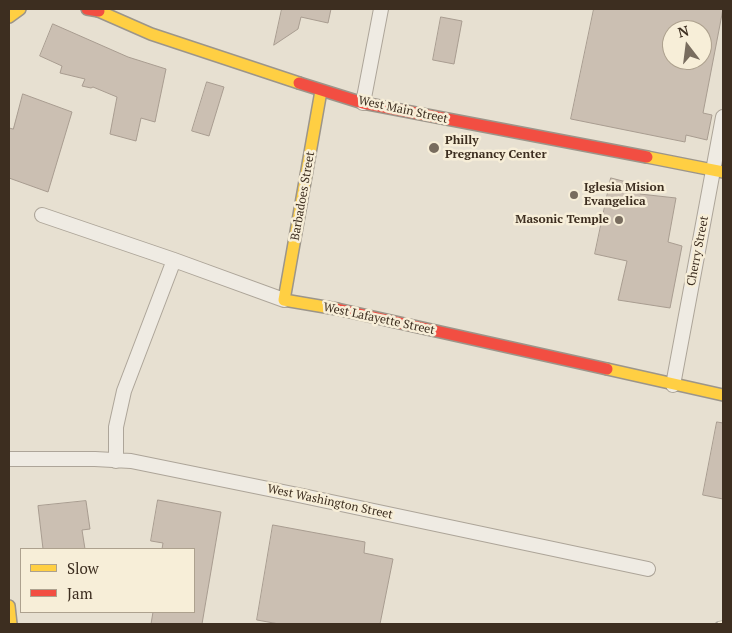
<!DOCTYPE html>
<html>
<head>
<meta charset="utf-8">
<style>
	body { margin:0 }
	#map { position:relative; width:732px; height:633px; overflow:hidden; background:#e7e0d1; font-family:"PT Serif",serif }
	canvas { display:block }
	.frame { position:absolute; inset:0; border:10px solid #3d2e20; pointer-events:none }
	.legend { position:absolute; left:20px; top:548px; width:175px; height:65px; box-sizing:border-box; background:#f7eed8; border:1px solid #ada18e; margin:0; padding:6px 9px; list-style:none; font-size:15px; color:#3d2e20 }
	.legend li { display:flex; align-items:center; gap:10px; height:25px }
	.legend b { width:25px; border:1px solid #ada18e }
	.north { position:absolute; left:662px; top:20px; width:50px; height:50px; box-sizing:border-box; background:#f7eed8; border:1px solid #ada18e; border-radius:50%; rotate:345deg; font-size:14px; font-weight:700; line-height:20px; text-align:center; color:#3d2e20 }
	.north::after { content:''; display:block; margin:auto; width:18px; height:22px; background:#786c5e; clip-path:polygon(50% 0,100% 100%,50% 72%,0 100%) }
</style>
</head>
<body>
<div id="map">
<canvas width="732" height="633"></canvas>
<div class="frame"></div>
<ul class="legend">
<li><b style="height:6px;background:#ffcf43"></b>Slow</li>
<li><b style="height:6px;background:#f24e42"></b>Jam</li>
</ul>
<div class="north">N</div>
</div>
<script>
const c = document.querySelector('canvas').getContext('2d');
c.lineJoin = 'round';
function fill(path, color) { c.fillStyle = color; c.fill(path, 'evenodd'); }
function strokePath(path, color, width, dash) { c.strokeStyle = color; c.lineWidth = width; c.lineCap = dash ? 'butt' : 'round'; c.setLineDash(dash || []); c.stroke(path); }
function drawText(font, color, halo, rows, align = 'center') {
  c.font = font + ' "PT Serif",serif'; c.lineWidth = 5; c.setLineDash([]); c.textBaseline = 'middle'; c.strokeStyle = halo; c.fillStyle = color; for (const [text, x, y, turn = 0] of rows) {
    c.save(); c.translate(x, y); c.rotate((+turn || 0) * Math.PI / 180); c.textAlign = isNaN(turn) ? turn : align; if (halo) c.strokeText(text, 0, 0); c.fillText(text, 0, 0); c.restore();
  }
}
const building = new Path2D(`
	M282,9H331L328,23L301,17L298,29L274,45Z
	M594,9H723L703,113L712,115L707,140L686,135L685,142L571,119ZM672,30H702V60H672Z
	M441,17L462,21L454,64L433,60Z
	M53,24L128,57L166,69L155,122L141,118L136,141L110,134L117,97L93,87L91,88L82,86L85,79L60,73L62,66L40,56Z
	M207,82L224,87L209,136L192,131Z
	M23,94L72,112L48,192L9,178V128L13,129Z
	M611,178L642,186L640,194L676,198L668,242L682,246L670,308L618,300L627,261L595,254Z
	M717,422L723,423V499L703,495Z
	M158,500L221,512L202,624H151L153,612H194V549H162L163,543L151,541Z
	M86,501L90,529L82,530L85,549H43L38,506Z
	M273,525L365,542L364,553L393,559L380,624H279L257,620Z`);
const street = new Path2D(`
	M363,103L381,9
	M42,215L174,260L284,300
	M673,385L723,117
	M9,459H95L131,461L303,496L648,569
	M116,461V427L124,391L174,260`);
const slow = new Path2D(`
	M94,9L151,34L299,83
	M9,17L20,9
	M321,91L284,300L337,309
	M647,157L723,172
	M607,369L723,395
	M9,606L11,624`);
const jam = new Path2D(`
	M87,9L99,11
	M299,83L363,103L647,157
	M337,309L607,369`);
const rail = new Path2D(`
	M718,624L723,623`);
const markers = [
	[434,148,6,"#786c5e"],
	[574,195,5,"#786c5e"],
	[619,220,5,"#786c5e"]
];
const streetNames = [
	["West Main Street",403,110,12],
	["Barbadoes Street",303,196,-80],
	["Cherry Street",698,251,-79],
	["West Lafayette Street",379,319,12],
	["West Washington Street",330,502,12]
];
const poiNames = [
	["Philly",445,141],
	["Pregnancy Center",445,155],
	["Iglesia Mision",584,188],
	["Evangelica",584,202],
	["Masonic Temple",609,220,"right"]
];
fill(building, '#cbbfb2');
strokePath(building, '#a89c90', 1);
strokePath(street, '#ada599', 16);
strokePath(slow, '#9c958a', 14);
strokePath(jam, '#9c958a', 14);
strokePath(street, '#efebe3', 14);
strokePath(slow, '#ffcf43', 11);
strokePath(jam, '#f24e42', 11);
strokePath(rail, '#afaaa2', 5.5);
strokePath(rail, '#f7eed8', 4, [11]);
for (const [x, y, r, color] of markers) { const dot = new Path2D(); dot.arc(x, y, r, 0, 2 * Math.PI); c.fillStyle = color; c.fill(dot); strokePath(dot, '#f7eed8', 2); }
drawText('12px', '#3d2e20', '#f7eed8', streetNames);
drawText('bold 12px', '#3d2e20', '#f7eed8', poiNames, 'left');
</script>
</body>
</html>
